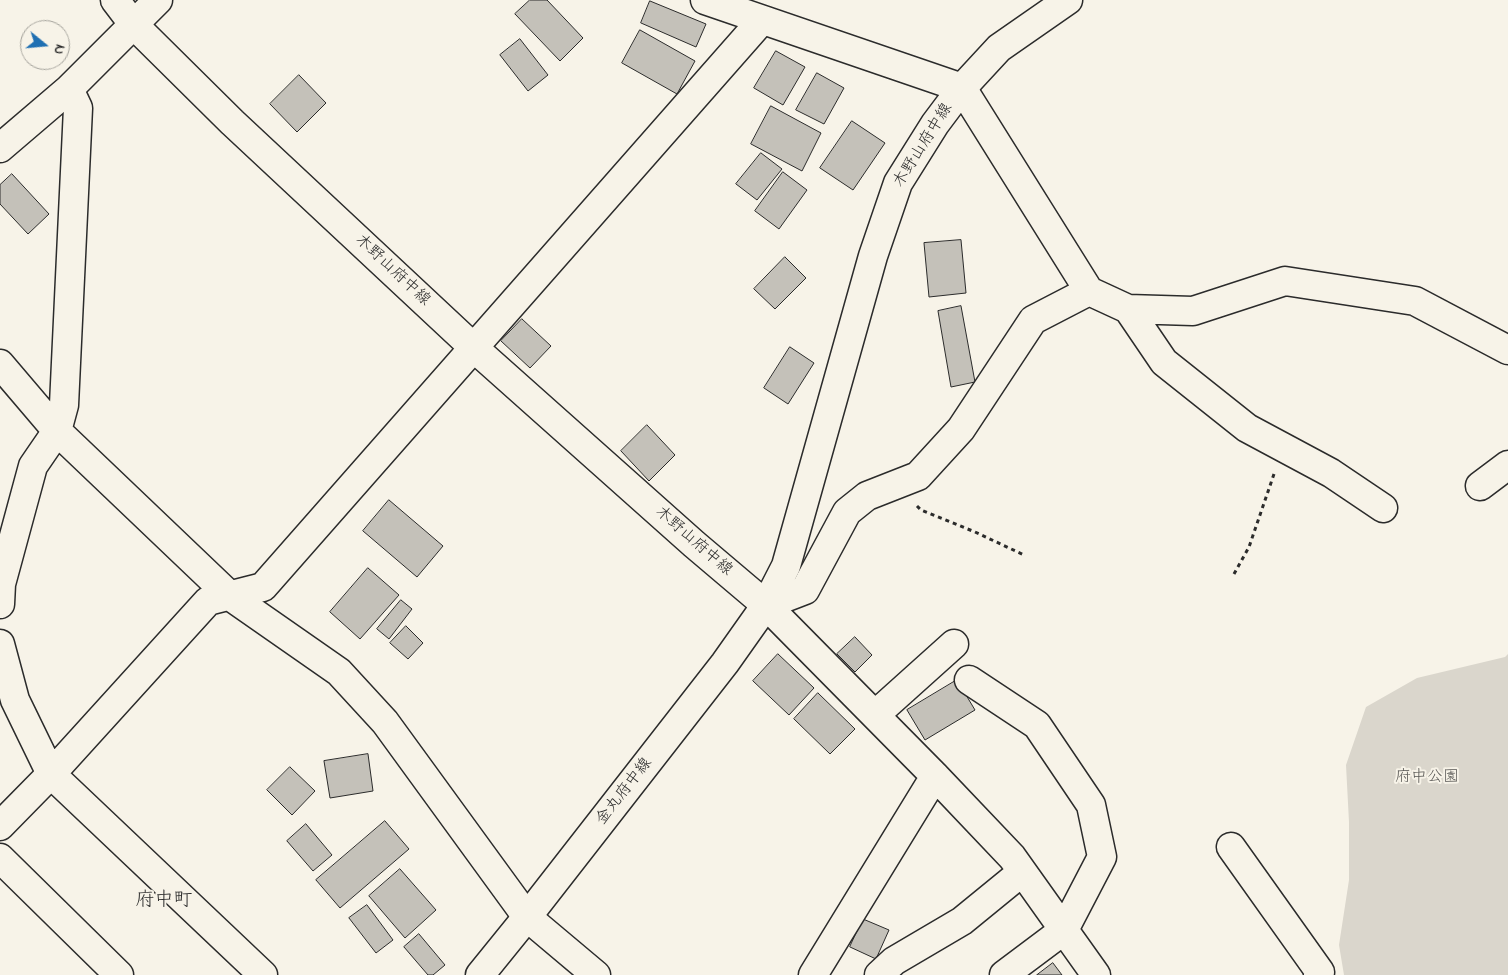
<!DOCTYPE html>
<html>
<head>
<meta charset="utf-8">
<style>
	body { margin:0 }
	#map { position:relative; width:1508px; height:975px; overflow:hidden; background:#f7f3e8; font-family:"Indie Flower",sans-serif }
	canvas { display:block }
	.north { position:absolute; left:20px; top:20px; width:50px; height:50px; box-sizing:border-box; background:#f7f3e8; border:1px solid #a5a39c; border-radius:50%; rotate:107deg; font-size:14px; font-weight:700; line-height:20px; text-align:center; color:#2b2b2b }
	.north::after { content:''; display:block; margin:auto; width:18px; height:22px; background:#1f6fb2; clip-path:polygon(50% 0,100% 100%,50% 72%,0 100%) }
</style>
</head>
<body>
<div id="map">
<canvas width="1508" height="975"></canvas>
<div class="north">N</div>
</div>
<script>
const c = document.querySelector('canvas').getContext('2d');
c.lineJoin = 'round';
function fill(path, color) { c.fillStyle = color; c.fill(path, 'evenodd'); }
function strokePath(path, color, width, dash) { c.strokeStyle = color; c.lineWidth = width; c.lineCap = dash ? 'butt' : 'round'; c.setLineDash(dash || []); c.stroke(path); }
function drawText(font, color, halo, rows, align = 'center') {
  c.font = font + ' "Indie Flower","Klee One",sans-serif'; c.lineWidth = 4; c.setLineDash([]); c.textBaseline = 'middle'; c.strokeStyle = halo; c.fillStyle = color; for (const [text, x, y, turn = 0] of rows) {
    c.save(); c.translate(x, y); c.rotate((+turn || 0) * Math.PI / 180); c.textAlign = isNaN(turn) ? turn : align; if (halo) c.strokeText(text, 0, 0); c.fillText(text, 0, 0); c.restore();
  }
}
const green = new Path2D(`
	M1508,654V975H1344L1339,945L1349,880V822L1346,765L1366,707L1417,678L1505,657Z`);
const building = new Path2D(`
	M530,0H547L583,38L560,61L515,14Z
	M650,1L706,24L696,47L641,23Z
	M640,30L695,61L677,94L622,63Z
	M520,39L548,75L528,91L500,55Z
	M776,51L805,67L783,105L754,88Z
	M817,73L844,88L824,124L796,110Z
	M299,75L326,103L297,132L270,104Z
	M771,106L821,133L802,171L751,144Z
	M852,121L885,143L853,190L820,168Z
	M761,153L782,169L757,200L736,184Z
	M783,172L807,190L779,229L755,211Z
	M12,174L49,214L28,234L0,204V185Z
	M961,240L966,293L929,297L924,243Z
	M785,257L806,278L775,309L754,289Z
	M961,306L975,382L951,387L938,311Z
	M522,319L551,346L530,368L501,341Z
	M790,347L814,363L788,404L764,388Z
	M647,425L675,455L649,481L621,451Z
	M389,500L443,546L417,577L363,531Z
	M368,568L399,595L360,639L330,612Z
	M401,600L412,609L389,639L377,629Z
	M406,626L423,643L408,659L390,643Z
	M855,637L872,655L855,672L837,654Z
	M778,654L814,688L789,715L753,681Z
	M957,680L975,710L925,740L907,710Z
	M818,693L855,729L830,754L794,719Z
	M368,754L373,791L330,798L324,761Z
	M290,767L315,791L292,815L267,790Z
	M385,821L409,849L340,908L316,880Z
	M306,824L332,855L313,871L287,841Z
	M400,869L436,910L405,938L369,896Z
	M367,905L393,940L376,953L349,918Z
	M863,919L889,930L876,959L850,947Z
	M419,934L445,965L433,975H428L404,947Z
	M1053,963L1062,975H1037Z`);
const path = new Path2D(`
	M917,506L921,510L975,532L1024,555
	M1234,574L1249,547L1274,474`);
const minor = new Path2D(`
	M705,0L962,88L1089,291L1128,309L1193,311L1285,281L1415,301L1508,350
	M0,148L69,89L158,0
	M1089,291L1033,320L961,429L918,476L867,496L847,512L805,590L766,605L935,776L1012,857L1096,975
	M1128,309L1164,362L1247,428L1331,473L1383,508
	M0,364L57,431L230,596L339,672L385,722L527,917L596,975
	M1480,486L1508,465
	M0,604L1,584L33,466L57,431L64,405L78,108L69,89
	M0,644L15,700L51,774L263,975
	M969,680L1037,725L1091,805L1102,857L1064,930L1004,975
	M875,715L954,644
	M0,826L51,774L208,601L263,587L762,20
	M1231,847L1320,972L1318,975
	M0,858L119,975
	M813,975L935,776
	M879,975L894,961L962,921L1022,872`);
const major = new Path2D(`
	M115,0L134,25L232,122L474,348L694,544L766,605
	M480,975L527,917L725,663L766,605L786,566L873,256L898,183L935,124L962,88L999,48L1068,0`);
const streetNames = [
	["木野山府中線",924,146,-58],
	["木野山府中線",392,271,43],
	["木野山府中線",693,542,41],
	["金丸府中線",625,792,-52]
];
const parkNames = [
	["府中公園",1427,778]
];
const quarterNames = [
	["府中町",164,902]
];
fill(green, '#dad6cc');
fill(building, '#c4c1b9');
strokePath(building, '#2b2b2b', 1);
strokePath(minor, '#2b2b2b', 31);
strokePath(major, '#2b2b2b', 31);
strokePath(path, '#2b2b2b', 3, [4, 4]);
strokePath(minor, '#f7f3e8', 28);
strokePath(major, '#f7f3e8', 28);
drawText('16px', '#2b2b2b', '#f7f3e8', streetNames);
drawText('16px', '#575653', '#f7f3e8', parkNames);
drawText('19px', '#2b2b2b', '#f7f3e8', quarterNames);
</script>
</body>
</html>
